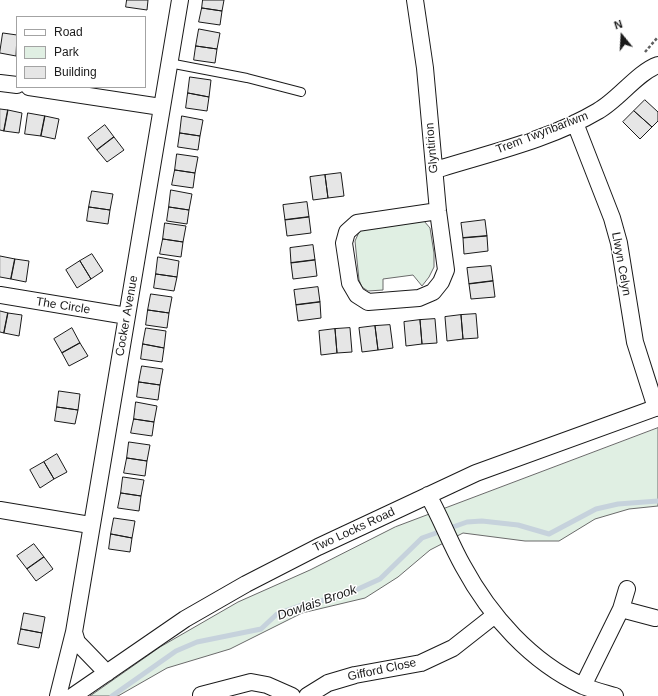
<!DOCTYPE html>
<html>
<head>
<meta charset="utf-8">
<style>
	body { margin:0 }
	#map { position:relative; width:658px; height:696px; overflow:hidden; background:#fff; font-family:Helvetica,sans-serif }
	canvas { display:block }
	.legend { position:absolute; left:16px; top:16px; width:130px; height:72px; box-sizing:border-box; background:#fff; border:1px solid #a3a3a3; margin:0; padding:5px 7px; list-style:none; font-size:12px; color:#1a1a1a }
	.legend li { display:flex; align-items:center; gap:8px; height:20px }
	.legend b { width:20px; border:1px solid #a3a3a3 }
	.north { position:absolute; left:602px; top:16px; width:40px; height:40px; -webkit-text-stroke:3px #fff; paint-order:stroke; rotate:342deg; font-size:11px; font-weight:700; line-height:16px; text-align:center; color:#1a1a1a }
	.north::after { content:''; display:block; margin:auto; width:14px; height:18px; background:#1a1a1a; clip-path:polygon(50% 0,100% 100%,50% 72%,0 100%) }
</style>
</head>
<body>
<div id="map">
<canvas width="658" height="696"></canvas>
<ul class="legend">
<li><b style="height:5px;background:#fff"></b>Road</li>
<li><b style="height:11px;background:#e0efe3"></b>Park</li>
<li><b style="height:11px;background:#e6e6e6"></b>Building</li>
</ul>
<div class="north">N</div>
</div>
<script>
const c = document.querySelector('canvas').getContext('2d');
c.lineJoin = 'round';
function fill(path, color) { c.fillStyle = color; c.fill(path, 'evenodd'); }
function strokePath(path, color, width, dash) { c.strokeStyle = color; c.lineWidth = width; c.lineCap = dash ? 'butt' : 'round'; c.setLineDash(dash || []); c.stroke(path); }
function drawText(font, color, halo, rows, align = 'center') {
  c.font = font + ' Helvetica,sans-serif'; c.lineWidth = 3; c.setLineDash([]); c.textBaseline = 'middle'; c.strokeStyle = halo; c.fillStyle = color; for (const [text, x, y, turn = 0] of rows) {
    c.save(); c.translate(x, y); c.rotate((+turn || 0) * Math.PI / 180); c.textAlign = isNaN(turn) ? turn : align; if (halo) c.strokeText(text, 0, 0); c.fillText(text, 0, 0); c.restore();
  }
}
const green = new Path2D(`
	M416,220L424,221L430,228L434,253V267L429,277L422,286L413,275L383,279V290L368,291L362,287L359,280L355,241L360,230Z
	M658,428V506L629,509L595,519L559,541H525L463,533L430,550L398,577L365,598L302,613L230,649L167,668L118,696H90L160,647L238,602L310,570L395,527Z`);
const stream = new Path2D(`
	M112,696L176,651L197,642L261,629L277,614L299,606L345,595L380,579L422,538L467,522L482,521L518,525L549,534L596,509L618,504L658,501`);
const building = new Path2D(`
	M127,0H148L147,10L126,7Z
	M203,0H224L222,11L202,8Z
	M202,8L222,11L220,25L199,22Z
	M199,29L220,33L217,49L196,46Z
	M3,33L17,35L16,56L0,53Z
	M196,46L217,49L215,63L194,60Z
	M190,77L211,80L209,97L188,93Z
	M188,93L209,97L207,111L186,108Z
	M645,100L658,112V121L652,127L634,111Z
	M0,109L8,110L4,131L0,130Z
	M8,110L22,113L19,133L4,131Z
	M634,111L652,127L640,139L623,122Z
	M28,113L45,116L41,136L25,134Z
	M45,116L59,119L55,139L41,136Z
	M182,116L203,120L200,136L180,133Z
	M105,125L114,137L97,150L88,138Z
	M180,133L200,136L198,150L178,147Z
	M114,137L124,150L107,162L97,150Z
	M177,154L198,157L195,173L175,170Z
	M175,170L195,173L193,188L172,185Z
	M341,173L344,196L328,198L325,175Z
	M325,175L328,198L313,200L310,177Z
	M171,190L192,194L189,210L169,207Z
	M92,191L113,194L110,210L89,207Z
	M307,202L309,217L285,220L283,205Z
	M89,207L110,210L108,224L87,221Z
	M169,207L189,210L187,224L167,221Z
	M309,217L311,233L287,236L285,220Z
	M485,220L487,236L463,238L461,223Z
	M165,223L186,226L183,242L163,239Z
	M487,236L488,251L464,254L463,238Z
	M163,239L183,242L181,257L160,254Z
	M313,245L315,260L291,263L290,248Z
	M92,254L103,271L91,279L80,261Z
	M0,256L15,259L11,279L0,277Z
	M158,257L179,261L177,277L156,274Z
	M15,259L29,261L26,282L11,279Z
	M315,260L317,276L293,279L291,263Z
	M80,261L91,279L77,288L66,270Z
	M491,266L493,281L469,284L467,268Z
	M156,274L177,277L174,291L154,288Z
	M493,281L495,297L471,299L469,284Z
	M318,287L320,302L296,305L294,290Z
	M151,294L172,297L169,313L148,310Z
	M320,302L321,318L298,321L296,305Z
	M148,310L169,313L167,328L146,325Z
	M0,311L8,313L4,333L0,332Z
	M8,313L22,315L19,336L4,333Z
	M476,314L478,338L463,339L461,315Z
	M461,315L463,339L447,341L445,317Z
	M435,319L437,343L422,344L420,320Z
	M420,320L422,344L406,346L404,322Z
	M390,325L393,348L378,350L375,326Z
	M375,326L378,350L362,352L359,328Z
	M72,328L80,343L62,353L54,339Z
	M146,328L166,331L164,348L143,344Z
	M350,328L352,352L337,353L335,329Z
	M335,329L337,353L321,355L319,331Z
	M80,343L88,356L69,366L62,353Z
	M143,344L164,348L162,362L141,359Z
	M142,366L163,369L160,385L139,382Z
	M139,382L160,385L158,400L137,397Z
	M59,391L80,394L78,410L57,407Z
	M136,402L157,406L154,422L134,419Z
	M57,407L78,410L75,424L55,421Z
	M134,419L154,422L152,436L131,433Z
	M129,442L150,445L147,461L127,458Z
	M57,454L67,472L54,479L44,462Z
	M127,458L147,461L145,476L124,473Z
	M44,462L54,479L40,488L30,470Z
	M123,477L144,480L141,496L121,493Z
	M121,493L141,496L139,511L118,508Z
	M114,518L135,521L132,538L111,534Z
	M111,534L132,538L130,552L109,549Z
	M34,544L44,557L27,569L17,556Z
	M44,557L53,569L36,581L27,569Z
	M24,613L45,617L42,633L21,629Z
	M21,629L42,633L39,648L18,644Z`);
const path = new Path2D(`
	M645,52L658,37`);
const service = new Path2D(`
	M169,63L247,78L301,92`);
const minor = new Path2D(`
	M415,0L425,68L438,211L446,270L441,282L433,292L419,298L368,302L357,295L350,283L344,243L347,232L357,223L438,211
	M0,83L17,85
	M29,87L161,107
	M575,123L612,218L619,243L635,342L656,408
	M434,168H442C494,152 551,139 598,111C618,100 638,72 658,65
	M0,295L127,316
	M428,495C441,518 450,543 463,566C490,616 531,662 583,686C593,690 605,693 615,696
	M0,510L90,525
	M621,609L627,589
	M107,673L77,642L74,632L180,0
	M583,686L621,609L655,618
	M201,695L251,682L267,685L292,696
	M58,696L74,632
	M73,696L185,619L246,584L318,547L476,473L658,407
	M307,696L328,683L355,675L421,663L453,648L495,615`);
const streetNames = [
	["Trem Twynbarlwm",542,133,-21],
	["Glyntirion",432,148,-95],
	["Llwyn Celyn",621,264,80],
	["The Circle",63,306,9],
	["Cocker Avenue",127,316,-80],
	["Two Locks Road",354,530,-25],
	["Gifford Close",382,670,-12]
];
const waterNames = [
	["Dowlais Brook",317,603,-19]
];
fill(green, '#e0efe3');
strokePath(green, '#6a6a6a', 1);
strokePath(stream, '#c6d2dc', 5);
fill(building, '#e6e6e6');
strokePath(building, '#1a1a1a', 1);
strokePath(service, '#1a1a1a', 10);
strokePath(minor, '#1a1a1a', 18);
strokePath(path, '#5f5f5f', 2.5, [3, 2]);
strokePath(service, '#fff', 8);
strokePath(minor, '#fff', 16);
drawText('12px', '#1a1a1a', '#fff', streetNames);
drawText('italic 13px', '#1a1a1a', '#fff', waterNames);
</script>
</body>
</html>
